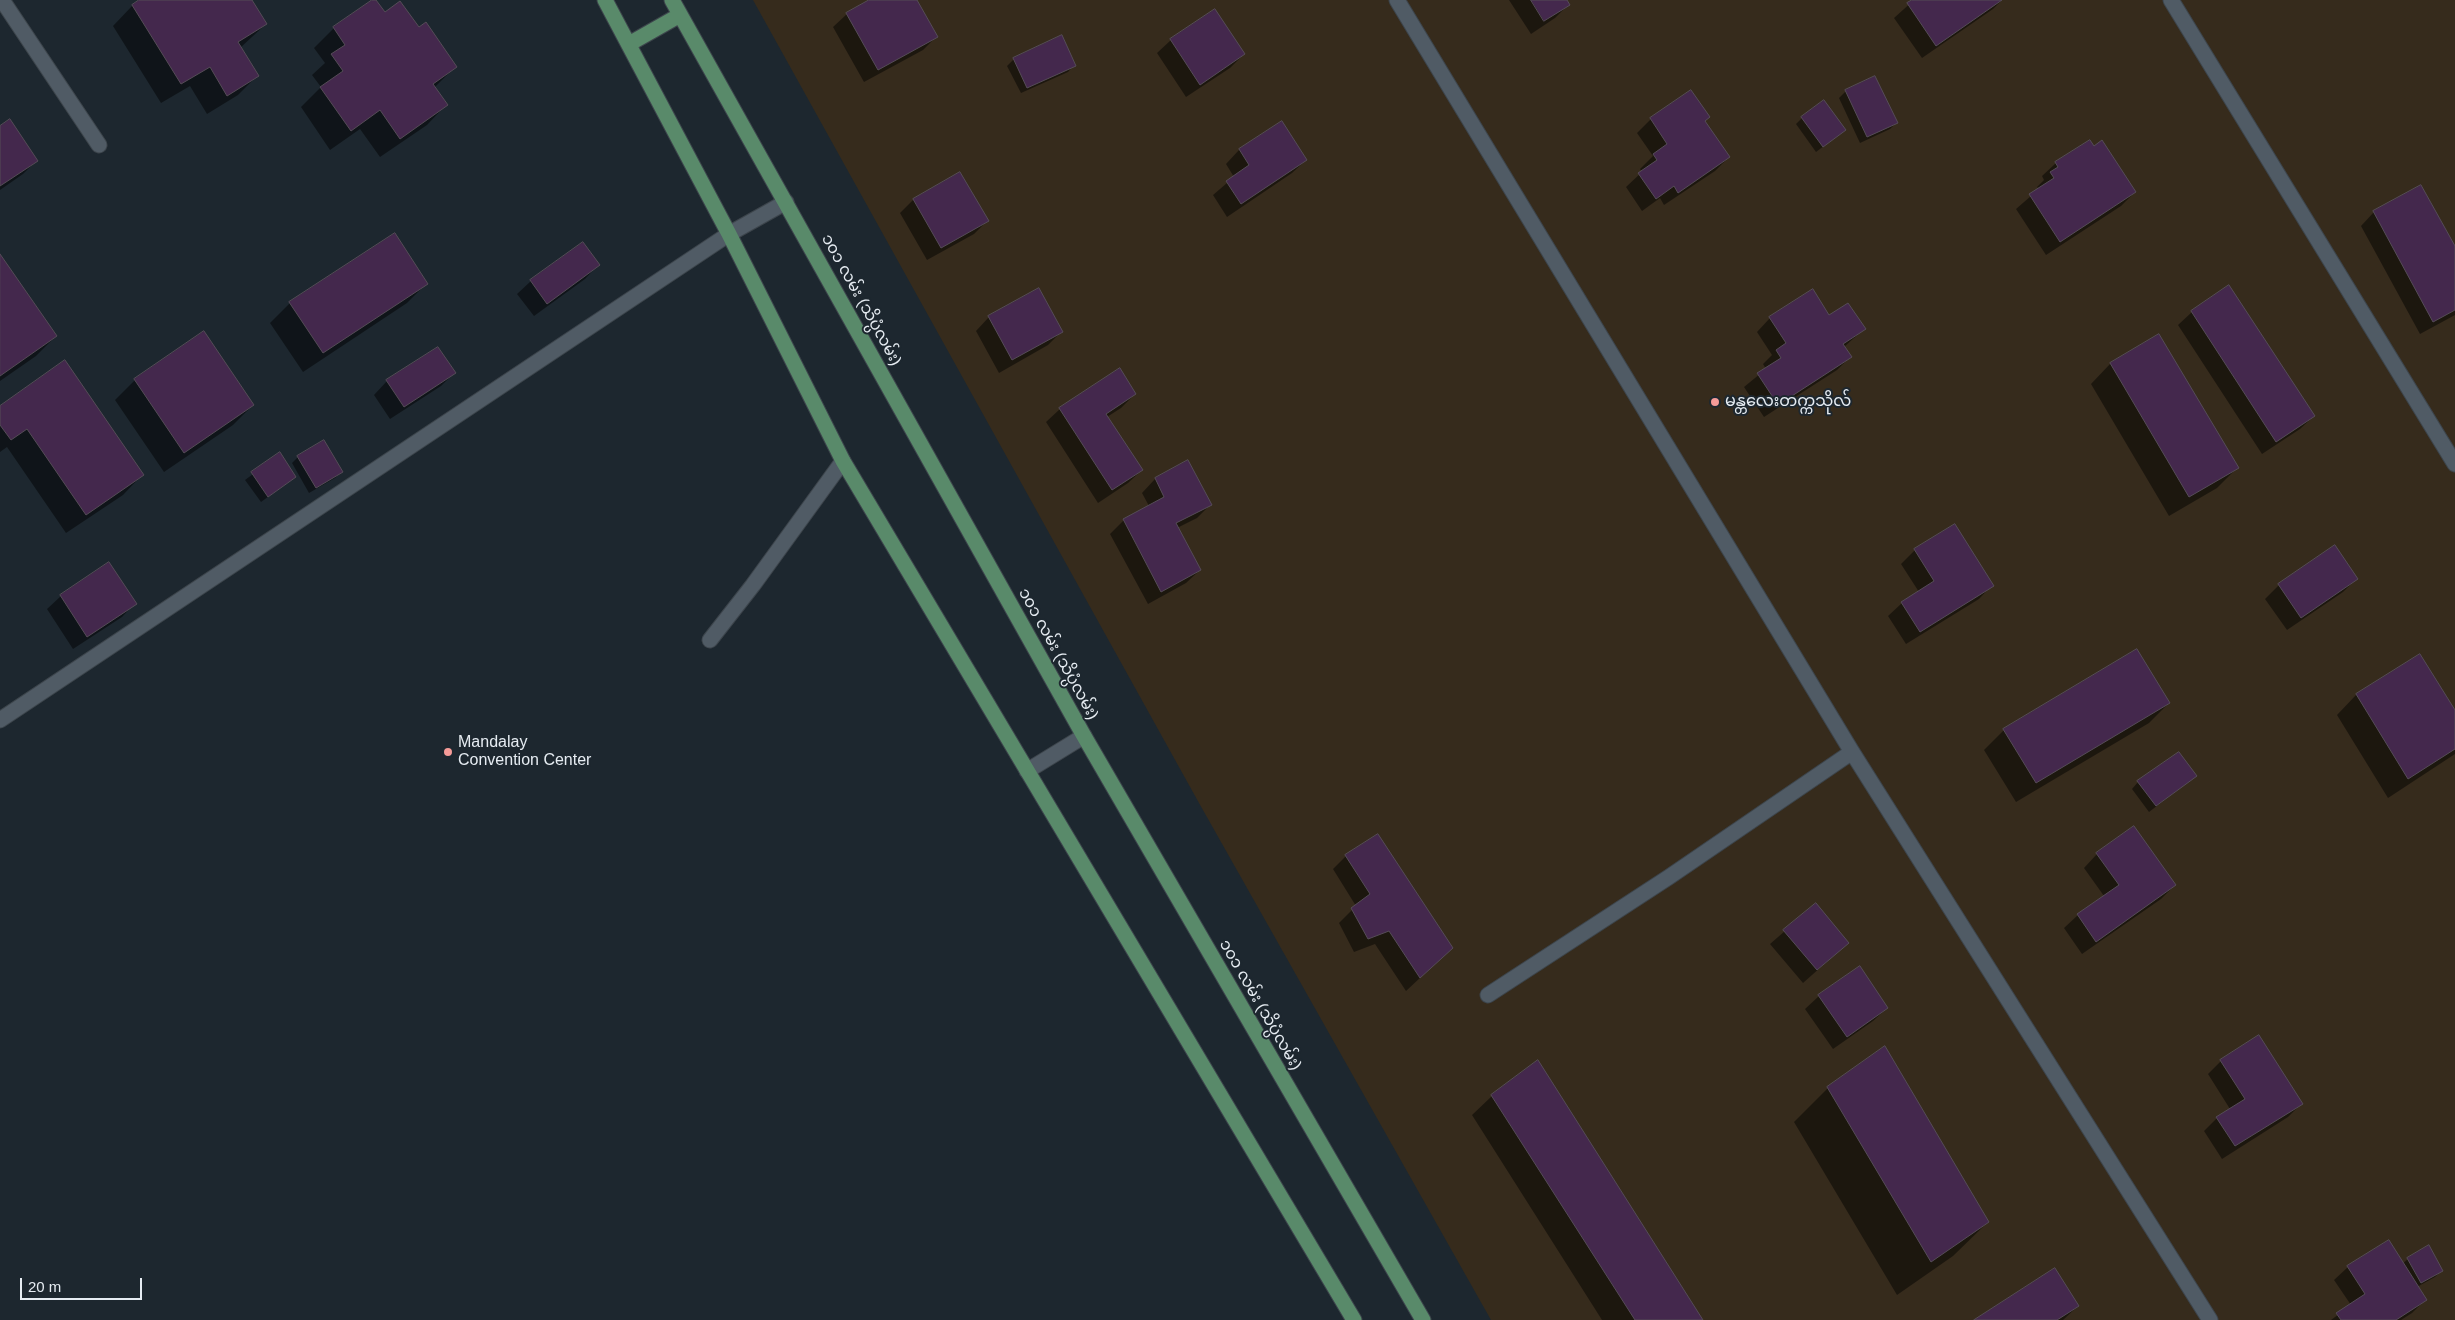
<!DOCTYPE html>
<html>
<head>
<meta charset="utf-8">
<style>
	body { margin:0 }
	#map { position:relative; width:2455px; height:1320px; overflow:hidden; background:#1d272f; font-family:Arial,sans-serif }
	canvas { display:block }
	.scale { position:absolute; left:20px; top:1278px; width:122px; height:22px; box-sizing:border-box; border:2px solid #e6ecf2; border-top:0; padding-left:6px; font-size:15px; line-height:18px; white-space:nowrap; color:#e6ecf2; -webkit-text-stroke:4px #1d272f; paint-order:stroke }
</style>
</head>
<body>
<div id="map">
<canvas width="2455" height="1320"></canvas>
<div class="scale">20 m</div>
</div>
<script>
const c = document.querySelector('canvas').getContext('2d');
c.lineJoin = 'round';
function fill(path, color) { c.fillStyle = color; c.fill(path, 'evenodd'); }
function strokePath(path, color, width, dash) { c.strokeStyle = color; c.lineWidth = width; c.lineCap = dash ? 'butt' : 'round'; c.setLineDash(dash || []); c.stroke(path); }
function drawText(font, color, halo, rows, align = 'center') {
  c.font = font + ' Arial,"Noto Sans Myanmar",sans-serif'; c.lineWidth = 4; c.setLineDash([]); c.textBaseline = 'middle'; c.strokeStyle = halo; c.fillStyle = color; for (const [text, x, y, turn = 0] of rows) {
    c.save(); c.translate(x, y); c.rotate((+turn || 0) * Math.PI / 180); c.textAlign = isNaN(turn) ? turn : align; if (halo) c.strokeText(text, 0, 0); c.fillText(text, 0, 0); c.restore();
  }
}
const education = new Path2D(`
	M753,0H2455V1320H1491L1199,803Z`);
const shadow = new Path2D(`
	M142,0H250L266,24L240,48L258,75L238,95L207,114L190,86L161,103L113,26L132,6Z
	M374,0L384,14L455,67L434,88L446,105L427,125L380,157L360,129L330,150L301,107L321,87L312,75L325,63L314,48L334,28Z
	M872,0H916L936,37L923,50L864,82L833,27L847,14Z
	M1509,0H1566L1569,4L1555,18L1531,34Z
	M1914,0H2002L1993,9L1922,58L1894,18Z
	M1215,11L1244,54L1230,68L1186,97L1157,53L1171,40Z
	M1014,59L1074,65L1068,72L1021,93L1007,66Z
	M1846,91L1896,123L1890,129L1860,143L1839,98Z
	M1690,92L1704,121L1729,157L1715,171L1664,205L1660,198L1642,211L1626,187L1642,172L1640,169L1653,156L1637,133L1651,119Z
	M1802,118L1845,130L1816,152L1796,124Z
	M1282,123L1306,160L1292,173L1227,217L1213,195L1234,177L1226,164L1239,150Z
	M0,128L36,161L23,174L0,190Z
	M2056,163L2135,192L2121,206L2046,255L2016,209L2039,189L2037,187L2044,180L2042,176Z
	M960,174L987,221L974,234L927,260L900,213L913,200Z
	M2374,212L2455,249V315L2420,334L2361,226Z
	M0,256L56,336L36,356L0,381Z
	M598,265L585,279L534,316L517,294L531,281Z
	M426,284L407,303L303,372L270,323L290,303Z
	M2192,312L2314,416L2300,429L2262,454L2178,325Z
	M989,317L1061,332L1048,345L999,373L976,331Z
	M1828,317L1864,329L1844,347L1850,357L1837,370L1764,417L1744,387L1766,369L1763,364L1772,355L1757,332L1770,318Z
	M2158,335L2237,468L2217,488L2169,516L2091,384L2110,364Z
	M454,373L441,386L390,419L374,395L387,381Z
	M135,380L253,405L233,425L164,472L115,400Z
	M1135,394L1121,408L1107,417L1142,470L1128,483L1098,503L1046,422L1060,409Z
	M0,407L142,475L123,495L66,533L7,447L0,452Z
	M280,454L295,477L261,502L245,480Z
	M298,457L342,471L335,478L309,493L292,463Z
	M1187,462L1210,505L1197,518L1177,528L1200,570L1186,583L1148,604L1110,534L1124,520L1149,506L1142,493L1155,479Z
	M2335,547L2356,579L2343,592L2287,630L2265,599L2279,585Z
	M1915,550L1992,585L1979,599L1906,644L1888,616L1902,603L1919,592L1901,564Z
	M109,564L135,603L122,617L73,649L47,609L61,596Z
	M2137,651L2169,703L2149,723L2016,802L1984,750L2004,730Z
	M2420,655L2455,712V754L2388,798L2337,715L2356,695Z
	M2196,776L2149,812L2132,789L2138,782Z
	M2097,854L2175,885L2161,899L2082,954L2064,928L2078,915L2104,896L2084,868Z
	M1346,856L1452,948L1406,991L1375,944L1354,952L1339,923L1356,906L1333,869Z
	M1816,904L1848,943L1803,983L1770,944Z
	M1819,996L1887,1008L1873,1021L1833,1049L1805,1009Z
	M2221,1061L2302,1103L2288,1117L2222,1159L2204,1131L2217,1118L2230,1109L2208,1074Z
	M1828,1088L1988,1222L1953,1256L1897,1295L1794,1122Z
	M1492,1096L1702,1320H1602L1472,1115Z
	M2408,1259L2441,1271L2435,1277L2417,1287L2425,1300L2412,1313L2401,1320H2331L2351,1305L2334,1280L2348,1267L2402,1264Z
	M2078,1306L2063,1320H1977Z`);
const building = new Path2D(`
	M139,0H252L267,24L238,42L259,76L227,96L210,67L181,84L132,5Z
	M372,0H376L385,12L400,1L419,27L426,22L457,67L433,84L448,105L400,139L380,110L351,131L320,87L343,71L331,54L345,45L333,27Z
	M869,0H917L938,37L878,70L846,13Z
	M1531,0H1567L1570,5L1544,21Z
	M1912,0H2002L1936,46L1907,3Z
	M1215,9L1245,54L1200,85L1170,39Z
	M1062,35L1076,66L1027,88L1013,58Z
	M1875,76L1898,123L1867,137L1845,90Z
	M1691,90L1710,117L1705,121L1730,157L1678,193L1674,186L1656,199L1638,173L1657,160L1653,154L1667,144L1650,118Z
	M1824,100L1846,130L1823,147L1801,117Z
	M10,119L38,161L0,186V126Z
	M1282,121L1307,160L1241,204L1226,181L1249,165L1239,149Z
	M2090,140L2094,146L2102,140L2136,192L2060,242L2029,194L2054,178L2050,172L2058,167L2055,162Z
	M960,172L989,221L941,248L913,199Z
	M2421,185L2455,246V310L2433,322L2373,211Z
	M395,233L428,284L323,353L289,302Z
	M583,242L600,265L547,304L530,280Z
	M0,254L57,336L0,376Z
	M2229,285L2315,416L2276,442L2191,311Z
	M1039,288L1063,332L1012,360L988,316Z
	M1813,289L1829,315L1848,303L1866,329L1843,344L1852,357L1778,405L1757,373L1781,358L1776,350L1786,343L1769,317Z
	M204,331L254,405L184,453L134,379Z
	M2159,334L2239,468L2189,497L2110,363Z
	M438,347L456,373L404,407L386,380Z
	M65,360L144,475L86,515L27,429L11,440L0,425V406Z
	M1120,368L1136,394L1106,414L1143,470L1112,490L1059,408Z
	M324,440L343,472L316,488L297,456Z
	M280,452L296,477L268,497L251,472Z
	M1188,460L1212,505L1176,523L1201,570L1161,592L1123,519L1164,497L1155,478Z
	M1955,524L1994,586L1920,632L1901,602L1934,581L1914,549Z
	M2335,545L2358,579L2301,618L2278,584Z
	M109,562L137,604L87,637L60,595Z
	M2137,649L2170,703L2036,783L2003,729Z
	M2420,654L2455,710V749L2408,779L2356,694Z
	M2179,752L2197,776L2156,806L2137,781Z
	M2134,826L2176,885L2096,942L2077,914L2119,885L2096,853Z
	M1378,834L1453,948L1420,978L1389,931L1368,939L1351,908L1370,894L1345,855Z
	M1816,903L1849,943L1817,970L1783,930Z
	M1860,966L1888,1008L1847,1037L1818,995Z
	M2259,1035L2303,1104L2235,1146L2216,1117L2245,1099L2220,1060Z
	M1885,1046L1989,1222L1931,1262L1827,1087Z
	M1538,1060L1703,1320H1635L1491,1095Z
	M2389,1240L2427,1300L2396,1320H2341L2336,1313L2365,1294L2347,1266Z
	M2429,1245L2443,1271L2421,1283L2407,1258Z
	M2055,1268L2079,1306L2057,1320H1974Z`);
const minor = new Path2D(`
	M2,0L99,145
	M1397,0L1852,752L2210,1320
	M2171,0L2455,464
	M710,640L753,585L843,461
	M0,720L729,234L786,202
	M1027,771L1084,736
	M1488,995L1669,877L1852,752`);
const major = new Path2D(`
	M605,0L729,234L843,461L1354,1320
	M672,0L1084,736L1423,1320
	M629,44L680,15`);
const markers = [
	[1715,402,5,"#f59b98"],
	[448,752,5,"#f59b98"]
];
const streetNames = [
	["၁၀၁ လမ်း (သိပ္ပံလမ်း)",861,300,61],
	["၁၀၁ လမ်း (သိပ္ပံလမ်း)",1058,654,61],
	["၁၀၁ လမ်း (သိပ္ပံလမ်း)",1260,1005,60]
];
const poiNames = [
	["မန္တလေးတက္ကသိုလ်",1725,402],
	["Mandalay",458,743],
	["Convention Center",458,761]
];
fill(education, '#362b1c');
fill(shadow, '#0007');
fill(building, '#44284d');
strokePath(building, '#554c57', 1);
strokePath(minor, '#3d454c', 17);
strokePath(major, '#3d454c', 17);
strokePath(minor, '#505b65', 15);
strokePath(major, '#598a6a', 15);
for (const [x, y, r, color] of markers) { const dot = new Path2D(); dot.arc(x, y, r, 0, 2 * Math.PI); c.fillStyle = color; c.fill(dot); strokePath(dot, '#1d272f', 2); }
drawText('16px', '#e6ecf2', '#1d272f', streetNames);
drawText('16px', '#e6ecf2', '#1d272f', poiNames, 'left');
</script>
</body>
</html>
